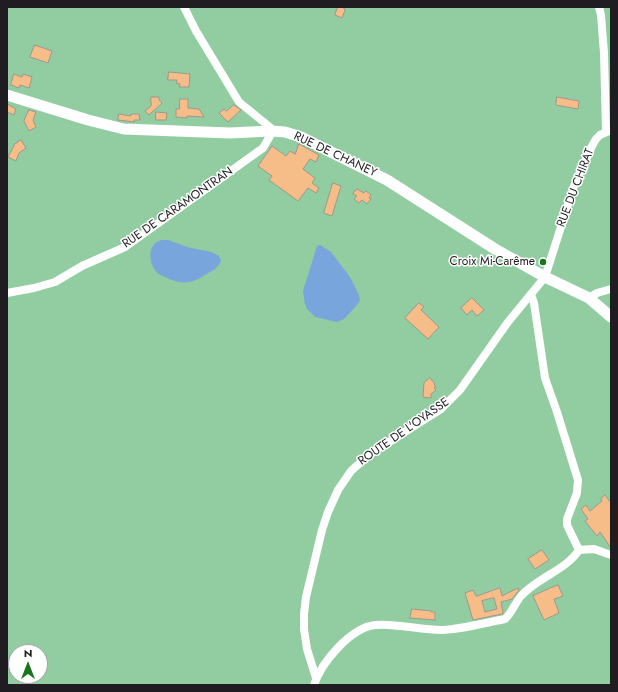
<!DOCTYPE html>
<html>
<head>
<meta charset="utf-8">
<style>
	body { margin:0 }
	#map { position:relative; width:618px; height:692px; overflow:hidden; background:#e7e1eb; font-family:Jost,sans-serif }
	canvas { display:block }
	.frame { position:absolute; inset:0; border:8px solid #1f1d21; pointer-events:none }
	.north { position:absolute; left:8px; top:644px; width:40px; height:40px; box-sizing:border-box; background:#fff; border:1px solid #a5a5a6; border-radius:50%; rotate:0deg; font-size:11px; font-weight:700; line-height:16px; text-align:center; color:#1f1d21 }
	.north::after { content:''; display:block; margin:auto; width:14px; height:18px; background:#1c731e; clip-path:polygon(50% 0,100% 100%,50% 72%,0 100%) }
</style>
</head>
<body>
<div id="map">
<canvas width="618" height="692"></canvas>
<div class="frame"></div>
<div class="north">N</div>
</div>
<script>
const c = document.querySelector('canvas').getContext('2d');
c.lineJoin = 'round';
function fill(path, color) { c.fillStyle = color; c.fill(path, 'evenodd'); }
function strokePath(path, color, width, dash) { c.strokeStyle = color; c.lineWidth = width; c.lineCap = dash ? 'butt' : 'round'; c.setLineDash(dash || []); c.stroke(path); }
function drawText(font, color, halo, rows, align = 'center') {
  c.font = font + ' Jost,sans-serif'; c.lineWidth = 3; c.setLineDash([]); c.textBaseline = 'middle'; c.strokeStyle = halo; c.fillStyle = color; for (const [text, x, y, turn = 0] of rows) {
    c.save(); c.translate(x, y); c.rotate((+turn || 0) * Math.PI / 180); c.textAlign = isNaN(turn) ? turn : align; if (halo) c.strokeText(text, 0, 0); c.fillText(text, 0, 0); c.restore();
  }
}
const green = new Path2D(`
	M7,7H611V685H7ZM16,652H40V676H16Z`);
const water = new Path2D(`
	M162,240H168L187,247L211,252L219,256L221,261C218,268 212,271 205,275C192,284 180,285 165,277C161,275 157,274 155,270C148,259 148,243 162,240Z
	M320,245L331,252L350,277L359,295L360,300L357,305L344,319L337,322L315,317L307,309L305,304L303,291L317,246Z`);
const building = new Path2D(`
	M338,7H343L345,10L342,18L335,15Z
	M35,45L52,51L48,63L30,57Z
	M169,72L190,74L189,87H179L180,84L176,83L177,80H168Z
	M14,74L22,77L23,74L32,77L29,88L20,85L19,88L11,85Z
	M151,97H159V100L162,103L149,115L145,111L151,106Z
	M557,97L579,101L578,109L556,105Z
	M180,99H188V108L199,109L204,117L187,116V118L176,117V109H179Z
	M7,104L16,109L14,115L7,112Z
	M234,105L241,110L228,122L219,113L224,109L226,111Z
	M29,110L36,112L33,120L36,127L29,131L24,121Z
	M156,112L167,113L166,120H156Z
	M119,114L131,116V114H139L140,120H134V122L118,120Z
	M21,140L26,148L19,153L16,161L8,157L14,146V145Z
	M299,144L319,155L316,162L310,159L303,169L315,178L312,183L319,188L316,193L308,188L298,201L269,180L272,176L258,166L272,146L286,156L290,151L295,154Z
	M333,183L341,186L332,216L324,213Z
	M357,189L364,193L366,191L371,195L369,198L371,199L367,204L362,200L359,203L354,199L357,196L353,194Z
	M472,298L484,310L477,316L472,310L467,315L461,308Z
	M419,303L424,307L421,310L439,327L428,339L405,318Z
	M430,378L435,384L434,385L436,387L434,388L436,390L431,394V398L423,397L424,383Z
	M605,495L611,503V548L600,532L597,536L585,521L588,519L581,509L586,505L590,511L602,501L601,499Z
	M542,550L549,560L535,569L528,559Z
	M558,585L563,596L554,599L559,613L544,620L533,596Z
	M500,588L502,596L518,588L519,590L512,599L501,602L503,613L502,614L473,620L465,593L473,590L476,596ZM494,598L497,609L485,612L482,601Z
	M412,609L431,611V612H435V620L410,618Z`);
const street = new Path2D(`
	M599,7L601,15L604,53L606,132
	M7,293L34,288L55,282L82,266L125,247L263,148L270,136L271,128L239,102L196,31L184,7
	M531,294L534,303L545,378L557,412L578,480L577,493L567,519V525L579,550L594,549L611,555
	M589,298L597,293L611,289
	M316,678L307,649L304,629V614L306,597L322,530L328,512L338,490L351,471L370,454L441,409L460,390L508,322L545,277L574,186L592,146L596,139L600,135L611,130
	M314,685C321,663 350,628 375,625C395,623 420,630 442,630C463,629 484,623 505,619C512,613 515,603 521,596C538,577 565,571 579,550`);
const secondary = new Path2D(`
	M7,95L88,120L124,129L230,133L271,131L285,132L301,137L387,180L495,249L545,277L589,298L611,317`);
const markers = [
	[543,262,4,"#1c731e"]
];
const streetNames = [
	["RUE DE CHANEY",335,155,25],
	["RUE DU CHIRAT",576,188,-69],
	["RUE DE CARAMONTRAN",178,208,-35],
	["ROUTE DE L'OYASSE",404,432,-35]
];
const poiNames = [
	["Croix Mi-Carême",535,262]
];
fill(green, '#92cca1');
fill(water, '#77a5dc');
fill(building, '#f7bd89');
strokePath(building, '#9f978f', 1);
strokePath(street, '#fff', 8);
strokePath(secondary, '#fff', 11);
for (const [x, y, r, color] of markers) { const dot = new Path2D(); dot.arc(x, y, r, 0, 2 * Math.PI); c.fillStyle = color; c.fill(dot); strokePath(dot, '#fff', 1.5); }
drawText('12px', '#1f1d21', '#fff', streetNames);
drawText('12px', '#1f1d21', '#fff', poiNames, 'right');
</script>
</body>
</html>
